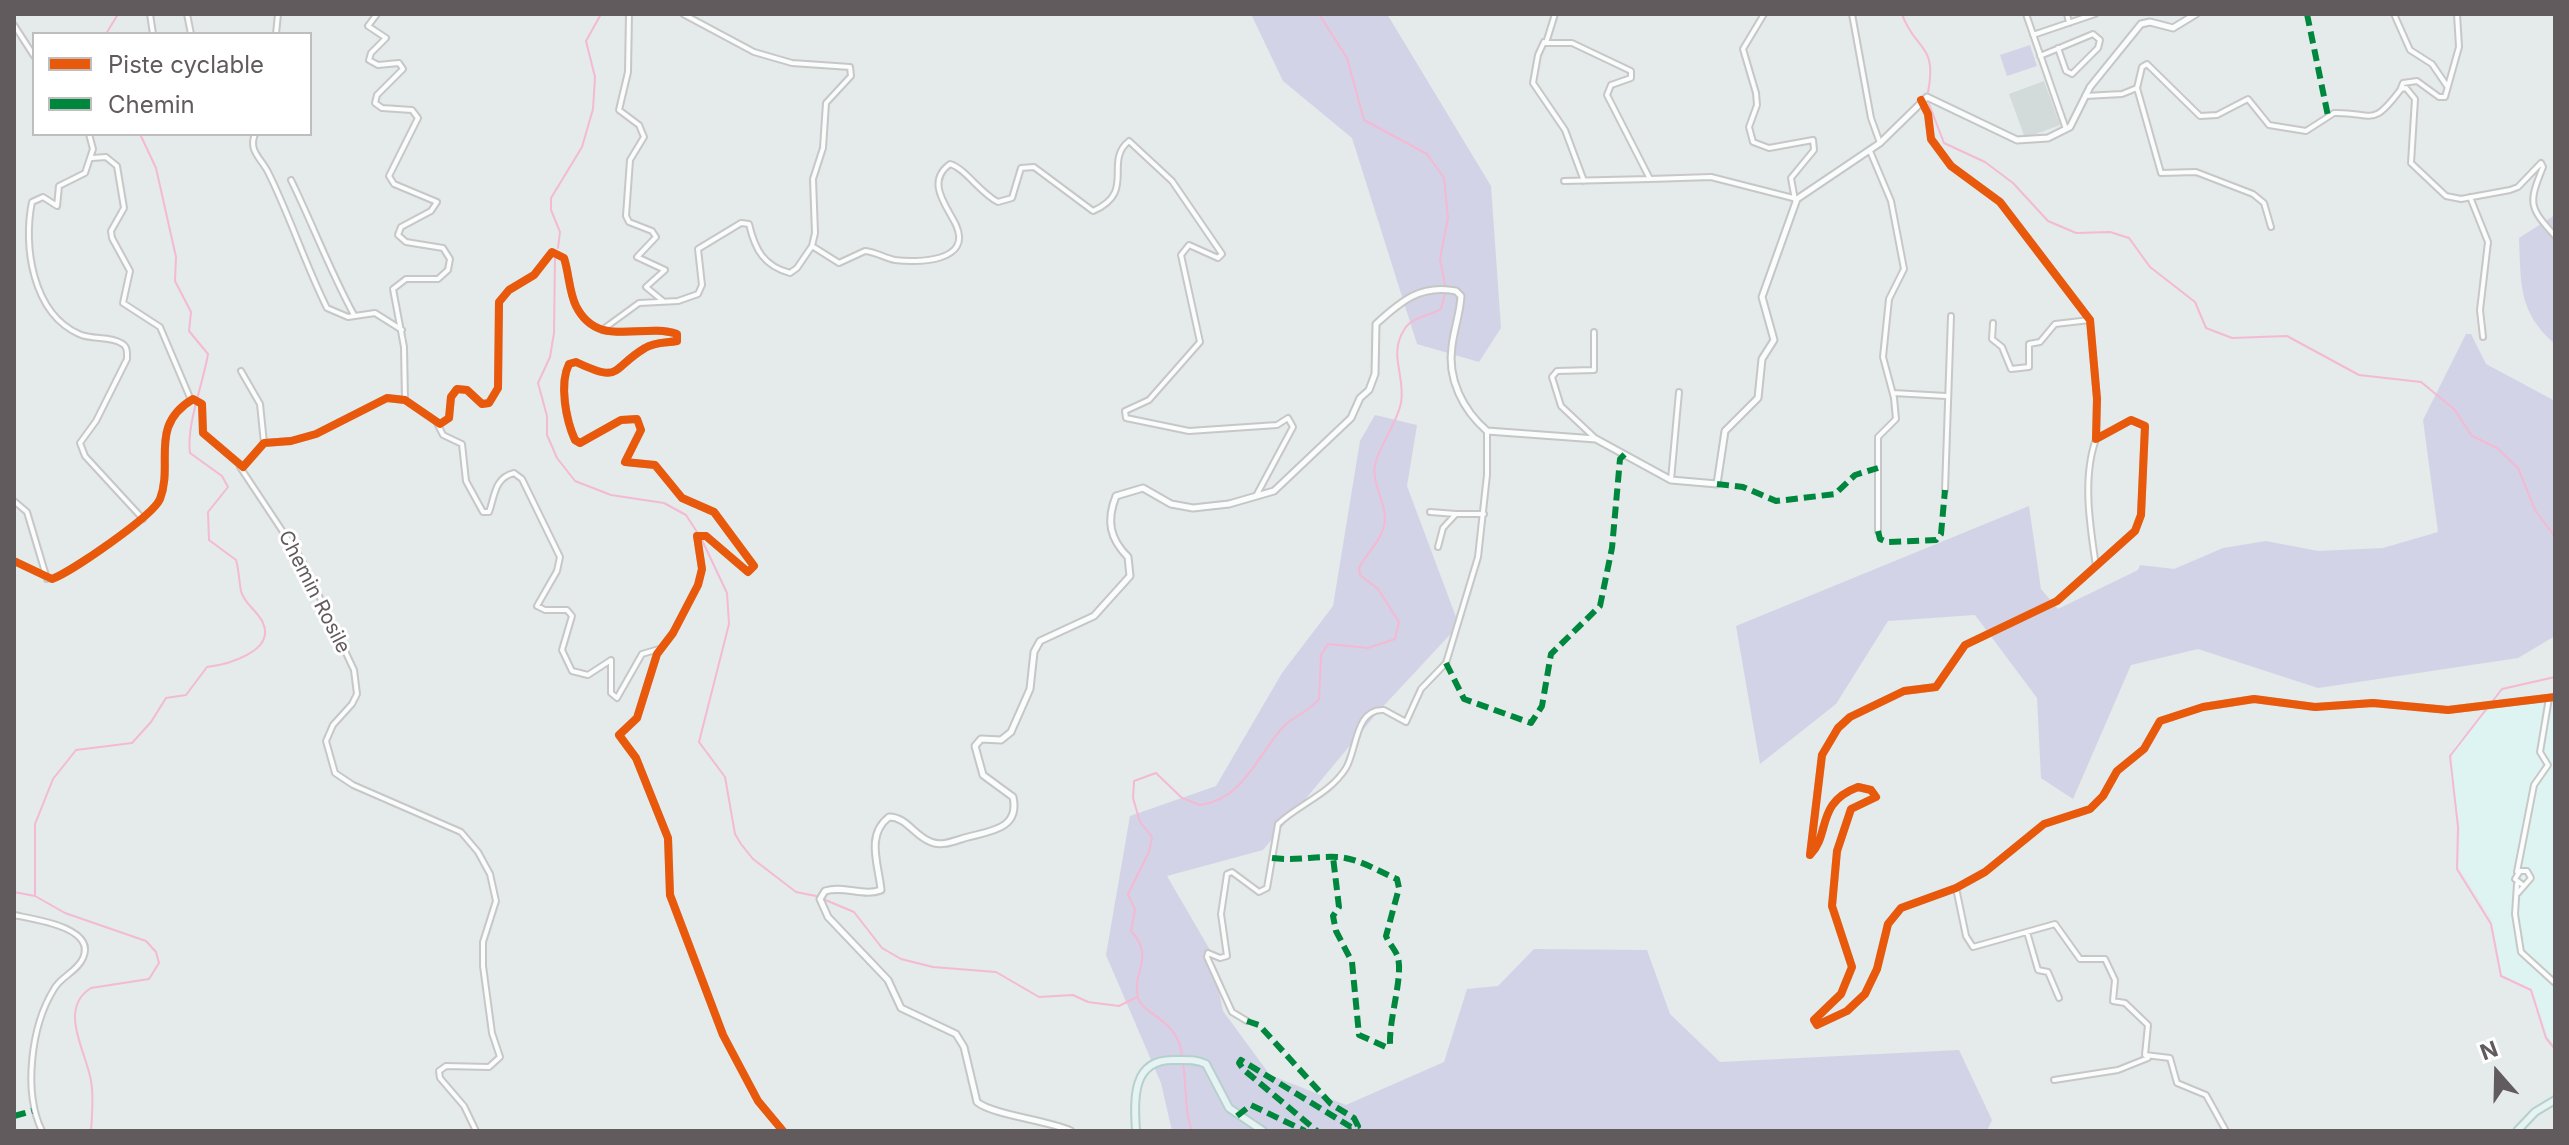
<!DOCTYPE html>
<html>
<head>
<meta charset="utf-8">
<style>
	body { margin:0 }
	#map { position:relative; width:2569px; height:1145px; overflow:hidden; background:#e5eaea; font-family:Inter,sans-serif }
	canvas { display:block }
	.frame { position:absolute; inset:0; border:16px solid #625b5d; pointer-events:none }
	.legend { position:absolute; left:32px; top:32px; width:280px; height:104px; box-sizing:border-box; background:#fff; border:2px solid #c0bdbe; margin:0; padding:10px 14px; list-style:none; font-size:24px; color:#625b5d }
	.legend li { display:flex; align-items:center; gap:16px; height:40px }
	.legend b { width:40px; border:2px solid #c0bdbe }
	.north { position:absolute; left:2457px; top:1033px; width:80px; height:80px; -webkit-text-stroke:6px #fff; paint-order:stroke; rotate:340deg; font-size:22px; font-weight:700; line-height:32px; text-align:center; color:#625b5d }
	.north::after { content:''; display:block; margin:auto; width:28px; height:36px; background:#625b5d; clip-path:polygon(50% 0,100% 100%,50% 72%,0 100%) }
</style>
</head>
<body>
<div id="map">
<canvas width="2569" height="1145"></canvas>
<div class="frame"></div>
<ul class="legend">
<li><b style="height:10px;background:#e8590c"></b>Piste cyclable</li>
<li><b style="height:10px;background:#00873e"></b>Chemin</li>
</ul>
<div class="north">N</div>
</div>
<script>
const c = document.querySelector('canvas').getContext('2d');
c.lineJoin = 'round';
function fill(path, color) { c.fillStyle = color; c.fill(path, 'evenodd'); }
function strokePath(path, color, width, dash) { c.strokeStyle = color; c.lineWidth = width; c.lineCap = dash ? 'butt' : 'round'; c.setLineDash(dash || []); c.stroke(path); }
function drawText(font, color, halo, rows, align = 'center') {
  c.font = font + ' Inter,sans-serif'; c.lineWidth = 6; c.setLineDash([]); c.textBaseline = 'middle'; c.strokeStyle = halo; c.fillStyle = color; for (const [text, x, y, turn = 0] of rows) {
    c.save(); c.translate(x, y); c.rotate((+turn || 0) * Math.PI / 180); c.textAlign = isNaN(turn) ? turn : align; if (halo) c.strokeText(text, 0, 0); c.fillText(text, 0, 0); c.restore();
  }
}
const commercial = new Path2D(`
	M2555,701V1046L2548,1037L2532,989L2502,975L2491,918L2459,868L2460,826L2450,772L2454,747L2490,708Z`);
const education = new Path2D(`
	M2044,81L2060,125L2025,138L2009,94Z`);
const green = new Path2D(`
	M1251,14H1387L1491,186L1501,328L1479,362L1417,344L1352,138L1283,81Z
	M2030,45L2037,66L2007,76L2000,55Z
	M2555,215V344C2518,312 2521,284 2519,238Z
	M2466,334H2471L2486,364L2555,401V636L2518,658L2318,688L2198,649L2131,665L2073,799L2041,778L2037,698L1975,615L1888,621L1836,704L1760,764L1736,626L2029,506L2041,589L2058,609L2138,570L2140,565L2174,569L2223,548L2266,541L2318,551L2383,548L2438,532L2423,420Z
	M1375,415L1417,425L1407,486L1459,625L1377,713L1263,850L1167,876L1210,950L1223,1011L1270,1075L1346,1105L1444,1062L1467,989L1498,986L1534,949L1647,950L1670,1014L1720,1062L1959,1050L1992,1120L1987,1131H1172L1161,1083L1106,955L1130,816L1216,786L1282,673L1333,606L1360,441Z`);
const stream = new Path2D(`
	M1902,14C1914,50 1938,43 1928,92
	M106,34L118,14
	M1929,104L1944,143L1985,162L2013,183L2048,221L2076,233L2110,232L2129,238L2150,267L2195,302L2206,328L2232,338L2287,336L2359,375L2421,382L2454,409L2472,436L2497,448L2518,468L2535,510L2555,537
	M558,248L560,232L551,210V198L582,147L593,109L595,77L586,41L601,14
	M555,255L554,333L550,357L538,383L547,416V435L557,458L575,481L611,495L664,503L686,515L697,532
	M701,538L727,593L729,624L699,742L725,777L735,834L741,844L753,859L796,892L816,896
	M2555,677L2502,689L2450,756L2458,827L2457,869L2491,924L2501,976L2531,990L2546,1038L2555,1049
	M14,892L35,896L65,913L146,941L156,952L159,963L149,979L91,988C57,1009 87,1053 91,1081C94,1097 92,1115 91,1131
	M35,896V824L53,779L76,750L132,743L151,722L166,698L186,695L207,667C225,665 276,652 263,623C258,611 244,604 241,591C239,581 239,570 236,560L209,540L208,512L228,487L222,476L190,453C186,426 203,384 208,354L189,331L191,312L175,281L176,257L156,168L140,134
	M823,899L854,912L882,948L901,959L933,967L996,972L1039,997L1073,995L1088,1002L1119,1006L1137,997
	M1182,1057C1180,1020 1143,1015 1138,998C1131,972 1156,958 1131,931L1135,910L1128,894L1149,852L1152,837L1140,822L1133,798L1134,781L1156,773L1182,798L1200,805C1244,799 1257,755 1284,726C1294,716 1309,712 1319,699L1321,655L1328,644L1368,648L1395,639L1399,622L1378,589L1360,575L1359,568C1366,553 1380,543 1384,526C1389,505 1371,486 1375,465C1378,447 1396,426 1401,403C1406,377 1388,355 1404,330C1411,317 1429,316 1441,309L1446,290L1440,259L1448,218L1444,178L1427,154L1364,120L1347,58L1319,14
	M1183,1064C1187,1086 1184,1110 1192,1131`);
const minor = new Path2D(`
	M150,14L153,34
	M187,14L191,34
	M377,14L368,26L386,38L371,53L369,60L378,65L399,63L403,69L377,95L375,103L382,108L412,110L418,118L389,176L394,184L437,202L431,211L401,227L398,235L406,242L443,248L450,259L448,270L438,279H406L393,289L404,347L405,400
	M629,14L628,72L619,110L639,125L644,137L630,160L626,216L629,222L652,231L656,237L637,257L665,270L646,287L663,301
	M1555,14L1546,43H1572L1631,71V78L1611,85L1607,95L1650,179L1711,177L1797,199
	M1764,14L1743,49L1756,93L1757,105L1749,127L1753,142L1769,148L1813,140L1814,150L1791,178L1795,200
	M1852,14L1871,118L1880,143
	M2026,14L2066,129
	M2067,14L2069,23
	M2394,14L2410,50L2432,64L2447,86
	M14,25L34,56
	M276,34L278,14
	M2033,35L2095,14
	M1544,42L1538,55L1533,83L1565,130L1584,181
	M2040,56L2093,34L2100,40L2098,48L2072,74L2066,71L2058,48
	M2137,88L2161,173L2196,172L2253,194L2264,203L2271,227
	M2401,88L2403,83L2417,81L2439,97H2445L2459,47L2457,14
	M2085,96L2122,94L2137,88L2142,67L2147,64L2200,116L2217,115L2248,99L2269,125L2306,131L2334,113C2374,112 2371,129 2401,89L2406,88L2415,99L2411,163L2446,196L2461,199L2510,190L2518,187L2541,163L2543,167C2528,204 2529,207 2555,236
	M1922,102L1928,114L1931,139L1951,166L2000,202L2090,320L2097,399L2096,439L2131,420L2145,426L2141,515L2135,531L2057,601L1965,645L1936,687L1904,691L1850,717L1838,728L1822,755L1810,855C1831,834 1815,803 1858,787L1871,790L1876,797L1851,809L1837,851L1832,906L1852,967L1841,994L1814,1020L1817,1025L1847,1011L1865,994L1877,969L1888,924L1901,908L1956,888L1985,872L2044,824L2090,809L2103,796L2117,771L2144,749L2160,721L2203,707L2254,699L2315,707L2373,703L2448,710L2555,697
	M89,134L93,149L85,173L59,186L57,206L43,197L32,202C23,245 32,313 79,334C92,340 110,336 121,343C128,346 127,353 127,359L96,421L80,443L85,456L143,519
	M255,134C248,151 261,158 268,172C290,216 305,264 327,308L348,317L375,313L402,330
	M1870,151L1891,201L1904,269L1889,299L1883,357L1894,398L1896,419L1878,437V531
	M92,158L106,157L117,166L124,208L111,231L112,238L130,271L123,303L160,327L191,400
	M291,180C313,225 330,271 354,315
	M1564,181L1650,179
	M2470,197L2488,242L2480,310L2483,337
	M812,246L839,263L865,251C876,252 885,258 895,260C917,263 973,262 956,225C947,206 925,182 950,164C965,168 980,193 998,202L1012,198L1021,168L1034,167L1093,211C1137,192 1103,162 1129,141L1172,181L1222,254L1218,258L1189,245L1181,255L1200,342L1149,400L1125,411L1126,418L1189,431L1277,425L1288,418L1293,427L1256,496
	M1993,323L1992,339L2002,347L2011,369L2029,367V344L2040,342L2055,324L2090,320
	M602,330L639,303L678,301L698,294L702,285L698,249L741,223L749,224C755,250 764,266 790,273L797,268L812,246L815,233L813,179L823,148L826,103L851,76L850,67L792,63L754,52L683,14
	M1594,332V370L1557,371L1552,377L1561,406L1595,438
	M241,371L260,404L264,443
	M1893,393L1946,396
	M437,423L443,435L462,444L466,481L483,512H489C495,496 494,478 514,473L522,479L560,557L557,571L537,606L545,610H567L572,616L562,650L572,671L588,675L611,660V693L617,698L642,654L659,649
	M2096,439C2082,478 2090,526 2096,566
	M240,467L303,562L354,670L357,694L352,704L333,725L326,741L335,773L353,785L461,832L478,852L490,874L496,901L483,942V966L492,1033L500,1057L489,1067L446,1066L439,1071L440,1078L464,1106L476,1131
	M1671,480L1679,392
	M1945,490L1951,316
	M14,501L27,512L47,579
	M1430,512L1456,514
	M1438,547L1443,528L1456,514H1484
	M14,561L52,579C71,572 153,516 160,499C174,463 148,426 193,399L202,404L203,433L243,467L264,443L291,441L316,434L387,398L405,400L440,424L449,418L451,397L457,389L467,390L482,404L489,403L498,388L499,302L509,290L534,275L552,252L564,258C569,273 569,292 576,306C598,350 642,322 677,334V341C666,343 654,342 645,348C610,369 622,384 576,362L569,364C559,384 566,420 575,440L580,443L621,420L637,419L641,430L625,462L655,465L682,498L714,512L754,566L748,572L706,536H697L702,569L698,585L673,633L657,654L637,718L619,735L636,758L668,838L670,895L723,1035L758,1101L783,1131
	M2517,872L2534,785L2548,765L2540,752L2549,698
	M2517,884L2515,914L2521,952L2555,983
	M1956,888L1966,936L1973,947L2055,924L2080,959H2105L2115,980L2113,1001L2125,1003L2148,1025L2145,1055L2170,1058L2177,1083L2206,1095L2226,1131
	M2518,893L2531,878L2527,871H2520L2515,879L2524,886
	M14,915C32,919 97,927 83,958C77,972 61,976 54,989C31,1026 23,1092 42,1131
	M2027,932L2038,970L2048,972L2059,998
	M1247,1021L1232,1012L1207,957L1208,953L1220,958L1227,956L1221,914L1227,874L1232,872L1259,892L1267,888L1278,824C1299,804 1330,794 1346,768C1357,750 1355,708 1384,710L1406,722L1421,689L1446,663L1478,557L1487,475V431
	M2054,1080L2118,1070L2148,1058`);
const secondary = new Path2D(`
	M1071,1131C1047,1120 993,1115 977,1102L964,1047L956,1034L901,1008L888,980L828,917L820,899L825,891C844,885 864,897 881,890C879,866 865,835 889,817C907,817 914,836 931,842C943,847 956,840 968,837C990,831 1020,829 1013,797L983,775L975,746L981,739L1001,740L1011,732L1030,689L1034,652L1040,641L1094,616L1130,576L1128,557C1110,539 1106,521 1116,496L1143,488L1171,504L1193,508L1229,504L1274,491L1351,418L1360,398L1369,390L1375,374L1376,324C1401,301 1421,284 1456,291L1461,296C1460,314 1454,329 1452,346C1447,379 1463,410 1487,431L1596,439L1671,480L1717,484L1725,431L1758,398L1762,359L1774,340L1762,297L1797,199L1880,143L1927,97L2017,140L2048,138L2070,127L2090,87L2141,24L2150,22L2173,28L2196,14`);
const primary = new Path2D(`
	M1136,1131C1134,1098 1132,1059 1174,1060C1185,1060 1196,1059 1206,1064L1229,1108L1263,1131
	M2517,1131L2535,1112L2555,1100`);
const quiet = new Path2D(`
	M2307,14L2328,116
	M1717,484L1743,487L1776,501L1786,500L1835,494L1855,475L1878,468
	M1878,531L1880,539L1887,542L1936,540L1941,534L1945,490
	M1446,663L1464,699L1531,723L1542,706L1551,654L1600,606L1612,548L1620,459L1625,454
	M1272,858C1295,861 1315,856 1337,857C1358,858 1378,871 1397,879L1399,888L1386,936C1389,944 1396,950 1398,958C1403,977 1389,1019 1390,1044L1386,1047L1359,1035L1352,962L1336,931L1333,916L1339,907L1333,857
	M1247,1021L1259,1025L1331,1104L1354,1118L1358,1126L1351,1127L1241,1060L1239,1063L1244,1070L1317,1131
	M14,1116L32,1111
	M1237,1116L1251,1105L1305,1131`);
const cycleway = new Path2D(`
	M1921,100L1928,114L1931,139L1951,166L2000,202L2090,320L2097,399L2096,439L2131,420L2145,426L2141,515L2135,531L2057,601L1965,645L1936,687L1904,691L1850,717L1838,728L1822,755L1810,855C1831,834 1815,803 1858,787L1871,790L1876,797L1851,809L1837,851L1832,906L1852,967L1841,994L1814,1020L1817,1025L1847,1011L1865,994L1877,969L1888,924L1901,908L1956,888L1985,872L2044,824L2090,809L2103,796L2117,771L2144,749L2160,721L2203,707L2254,699L2315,707L2373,703L2448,710L2555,697
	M14,561L52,579C71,572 153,516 160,499C174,463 148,426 193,399L202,404L203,433L243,467L264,443L291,441L316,434L387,398L405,400L440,424L449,418L451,397L457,389L467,390L482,404L489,403L498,388L499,302L509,290L534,275L552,252L564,258C569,273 569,292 576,306C598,350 642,322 677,334V341C666,343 654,342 645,348C610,369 622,384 576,362L569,364C559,384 566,420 575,440L580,443L621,420L637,419L641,430L625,462L655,465L682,498L714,512L754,566L748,572L706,536H697L702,569L698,585L673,633L657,654L637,718L619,735L636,758L668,838L670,895L723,1035L758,1101L783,1131`);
const streetNames = [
	["Chemin Rosile",314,592,63]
];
fill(commercial, '#def4f2');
fill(education, '#d2dbda');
fill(green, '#d3d3e7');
strokePath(stream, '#f4b9d3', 2);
strokePath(minor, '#c7c7c7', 8);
strokePath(secondary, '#c5c6c6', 9);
strokePath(primary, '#b4d1cd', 10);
strokePath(minor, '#fbfcfc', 4);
strokePath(secondary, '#fbfcfc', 5);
strokePath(primary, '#e7f2f2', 6);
strokePath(quiet, '#00873e', 6, [12, 6]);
strokePath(cycleway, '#e8590c', 8);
drawText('20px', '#625b5d', '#fff', streetNames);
</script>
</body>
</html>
